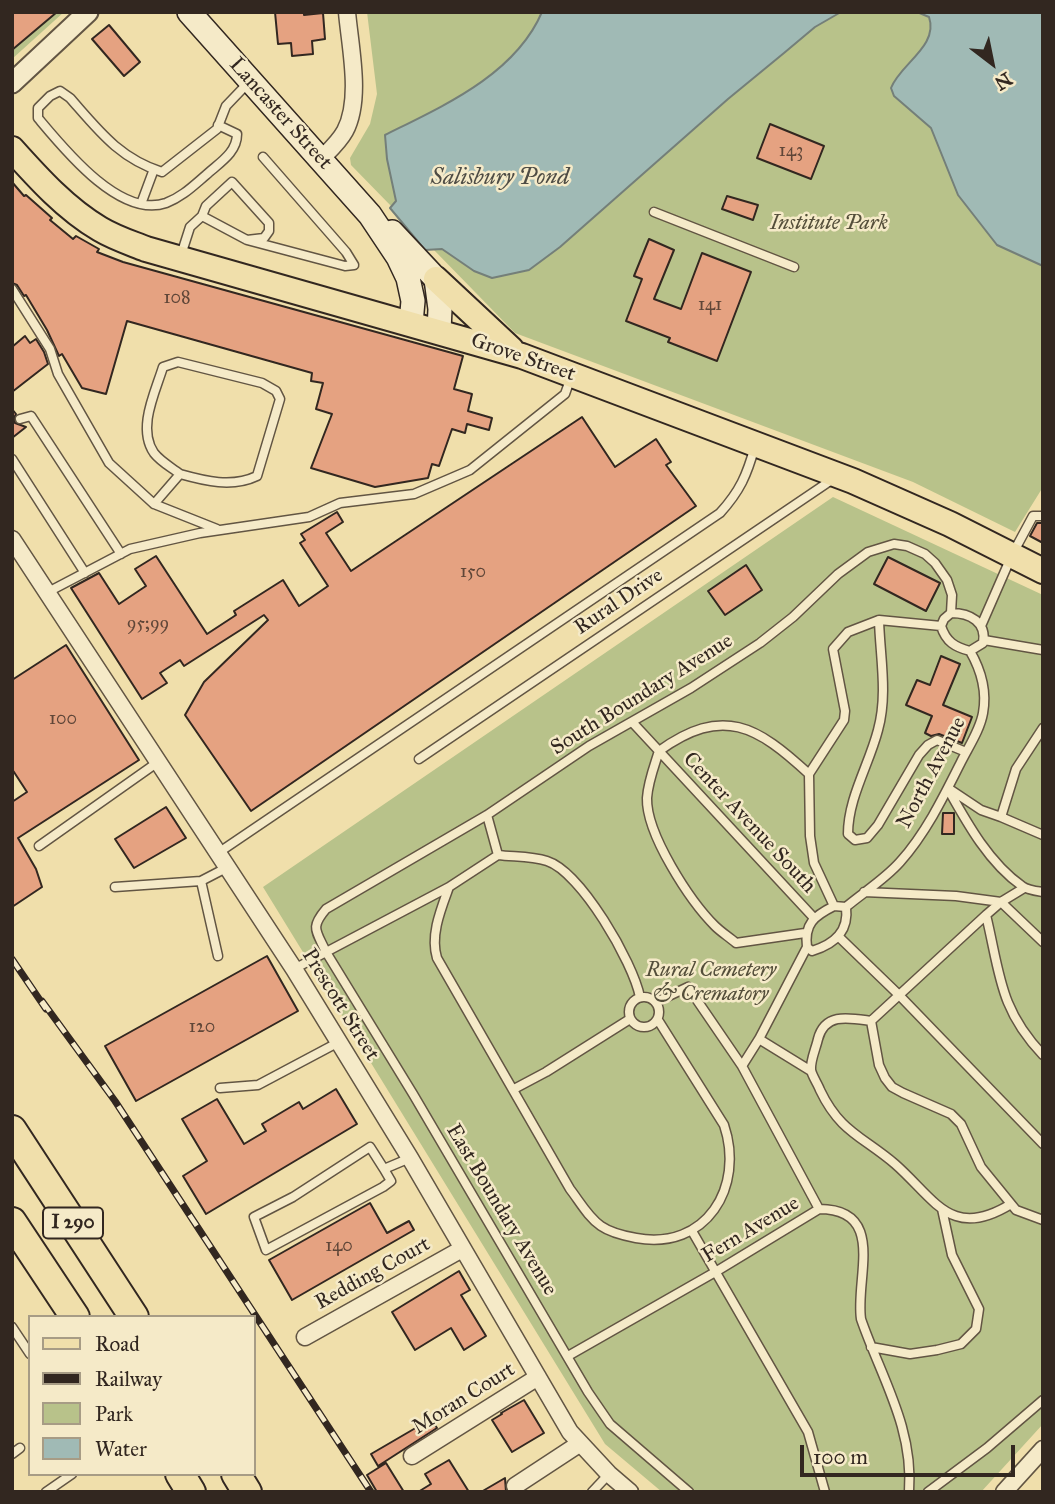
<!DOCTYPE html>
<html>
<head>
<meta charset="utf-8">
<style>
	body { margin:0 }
	#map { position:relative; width:1055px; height:1504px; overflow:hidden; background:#f0dfab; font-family:"IM FELL Great Primer",serif }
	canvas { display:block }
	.frame { position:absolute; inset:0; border:14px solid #322720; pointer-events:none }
	.legend { position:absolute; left:28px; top:1315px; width:228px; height:161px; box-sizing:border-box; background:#f5eac8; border:2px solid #a79c85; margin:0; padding:9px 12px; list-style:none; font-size:21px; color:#322720 }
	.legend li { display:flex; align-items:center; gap:14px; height:35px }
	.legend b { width:35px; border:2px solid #a79c85 }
	.north { position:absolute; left:957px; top:28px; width:70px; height:70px; -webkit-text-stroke:5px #f5eac8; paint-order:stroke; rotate:148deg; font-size:19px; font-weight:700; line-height:28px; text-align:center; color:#322720 }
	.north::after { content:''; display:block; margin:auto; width:24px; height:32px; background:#322720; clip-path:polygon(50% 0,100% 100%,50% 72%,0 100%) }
	.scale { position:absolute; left:800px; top:1445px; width:215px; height:32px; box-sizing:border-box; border:4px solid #322720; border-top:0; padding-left:9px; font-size:21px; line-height:24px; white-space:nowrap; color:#322720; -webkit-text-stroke:5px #f5eac8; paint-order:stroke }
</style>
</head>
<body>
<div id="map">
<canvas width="1055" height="1504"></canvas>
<div class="frame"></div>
<ul class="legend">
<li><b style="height:9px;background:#f0dfab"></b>Road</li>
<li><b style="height:9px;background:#322720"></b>Railway</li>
<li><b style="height:19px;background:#b8c28a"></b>Park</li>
<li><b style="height:19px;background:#a0bab5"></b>Water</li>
</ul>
<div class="north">N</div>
<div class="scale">100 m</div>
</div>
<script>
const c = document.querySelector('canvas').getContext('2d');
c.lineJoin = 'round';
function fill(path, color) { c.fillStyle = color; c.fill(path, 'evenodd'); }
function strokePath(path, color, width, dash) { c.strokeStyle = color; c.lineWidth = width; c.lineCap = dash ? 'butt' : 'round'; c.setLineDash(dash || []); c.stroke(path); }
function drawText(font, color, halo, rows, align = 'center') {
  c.font = font + ' "IM FELL Great Primer",serif'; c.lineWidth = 5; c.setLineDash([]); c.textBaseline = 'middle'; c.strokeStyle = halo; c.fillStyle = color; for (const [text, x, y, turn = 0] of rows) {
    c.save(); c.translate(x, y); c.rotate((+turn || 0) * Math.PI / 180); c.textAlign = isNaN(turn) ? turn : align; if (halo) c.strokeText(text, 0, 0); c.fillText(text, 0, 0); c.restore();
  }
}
const green = new Path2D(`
	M57,12H64L12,59V50Z
	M367,12H1043V487L1015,532L913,482L515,333L351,165L350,158L370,124L377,94Z
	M833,497L1043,595V1424L981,1492H662L605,1444L263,887Z`);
const water = new Path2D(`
	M542,12H841L815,27L784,53L728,99L560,247L529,270L492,278L474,271L442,249L425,250L390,208L396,201L387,159L385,135C443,106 515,75 542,12Z
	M917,12H1043V266L997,245L958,195L931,128L894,96L891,88C900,64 939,46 929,17Z`);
const building = new Path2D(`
	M12,12H57L12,50Z
	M275,12H304V15L323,13L325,39L312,41L313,54L292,56L291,43L278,44Z
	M109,25L140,62L124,76L92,39Z
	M770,124L824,146L811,179L757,158Z
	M12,182L24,196L26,195L52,218L50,220L73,239L76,236L99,249L97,252L123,262L463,356L454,389L472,394L468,411L492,418L489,430L467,424L465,433L452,429L439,466L432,464L428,478L375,487L311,468L332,414L316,409L323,383L311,381L312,373L127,321L106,394L82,388L62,354L59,356L47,330L26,295L24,296L17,285L12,283Z
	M727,196L758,205L753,220L722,209Z
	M649,239L674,250L654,299L681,309L702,253L751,272L717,361L668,342L670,338L626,321L642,279L634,276Z
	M25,336L30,343L36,339L44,352L48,364L12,392V347Z
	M12,409L16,414L14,418L15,423L26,427L12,438Z
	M582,417L615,467L656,439L671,462L666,465L696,506L251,811L185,715L204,682L268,620L264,615L184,666L180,660L160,673L167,683L142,699L71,588L99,573L119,604L146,586L135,569L156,556L207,634L236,615L234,611L283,580L299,606L328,586L300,543L305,540L301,534L337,512L343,522L326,533L351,571Z
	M1037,523H1043V543L1030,536Z
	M888,557L940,583L926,611L874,584Z
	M746,565L762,590L725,615L708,591Z
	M66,645L139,760L18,838L36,869L42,887L12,907V802L27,792L12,769V680Z
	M941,656L960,664L943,705L972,717L962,743L939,734L931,736L925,733L932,716L906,705L917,680L930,685Z
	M166,807L186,838L134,868L115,839Z
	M943,813H954V834H942Z
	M267,956L298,1011L136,1101L105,1046Z
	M336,1089L357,1124L206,1214L183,1176L207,1161L182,1119L217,1099L244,1144L266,1131L262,1124L299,1102L303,1109Z
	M370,1203L387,1233L409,1221L414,1230L292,1300L269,1260Z
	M459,1271L470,1290L461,1295L486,1336L464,1350L451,1328L415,1350L392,1312Z
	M524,1400L544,1433L512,1452L492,1420L502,1414L501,1413Z
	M431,1419L437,1428L378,1466L371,1454Z
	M449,1460L469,1492H418L431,1484L425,1474Z
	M386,1463L404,1492H377L367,1475Z
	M505,1478L506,1492H481Z`);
const service = new Path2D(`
	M218,125L237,134C237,153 219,163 206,175C193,186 182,197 166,203C120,219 64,149 38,118V108L50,96L60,91L70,98C99,131 119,158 162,172L217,129L226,106L248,83
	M141,204L154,169
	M654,212L794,267
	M247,240L345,266L354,265L346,252L263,157
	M181,255L190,227L202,216L206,206L232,182L269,223V231L264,238L247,240L202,216
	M12,289L50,349L58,374L109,463L154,504L217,529
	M20,419L31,416L121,554
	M12,459L85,573
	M154,504L180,474C171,467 161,462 154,453C137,428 155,393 163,367L178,362L262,383L276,391L280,399L257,476C232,488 205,481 180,474
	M48,592L130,549L200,533L309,517L340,503L414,494L470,470L565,394L571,377
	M951,613C970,613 987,622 983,643L970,651C955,647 946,642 941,626L944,619Z
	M879,620C880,656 888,694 878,730C869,765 848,798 848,834L855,840L867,838L878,825L919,755L928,745L937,740L966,752
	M981,626L1012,555L1033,516H1043
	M984,640L1043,650
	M633,723L659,751C723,705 757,726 809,774
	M1043,728L1016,769L1001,817L1043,835
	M419,759L833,479
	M948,789C967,823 989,863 1022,886C1027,890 1036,891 1043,892
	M951,790L981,810L1001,817
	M487,815L498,855
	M39,846L158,762
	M218,853L720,513C740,491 747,475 755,446
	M498,855L449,887C441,909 430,935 437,958L570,1189C580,1202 588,1217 601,1226C611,1233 625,1236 636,1238C706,1251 745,1187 724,1125L658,1020
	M498,855C514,857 531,856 547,861C581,872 633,962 640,997
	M201,881L218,956
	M115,887L201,881L228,867
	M864,892L956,896L1001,902L1024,888
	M834,906L814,863L810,836L809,774L844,720L845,711L833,649L848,632L879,620L941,626
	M834,906L846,907C849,931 835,944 812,951L807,947C804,924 814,916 834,906Z
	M846,907C864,892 885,879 900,862C926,833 944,796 961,762C969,746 980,730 983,713C987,691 981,670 970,651
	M986,915L1001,902L1043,942
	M805,933L736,943C729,937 721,932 715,926C690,901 646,834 647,798C648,782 654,767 659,751L814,918
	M839,937L899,995L1043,1144
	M294,969L449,887
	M629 1012a15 15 0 1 1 30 0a15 15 0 1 1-30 0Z
	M656,1002L688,987L742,1066L819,1209
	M871,1021C850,1018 825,1012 818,1039C816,1048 810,1061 811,1070C812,1076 818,1084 820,1090C840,1132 862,1136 895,1164C935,1199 951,1241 1011,1204
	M759,1039L811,1071
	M1043,1055C999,1009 1000,973 986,915L871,1021L879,1065L885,1078L892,1087L903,1093L951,1114L961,1124L981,1167L1016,1210L1043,1220
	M742,1066L759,1039L807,947
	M220,1088L258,1085L339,1042
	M514,1089L546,1072L630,1019
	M384,1169L391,1181L383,1187L266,1250L254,1217L293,1197L370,1147L384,1169L410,1158
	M692,1231L808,1432L825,1492
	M12,1327L30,1354
	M871,1347L910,1354L937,1350L961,1344L976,1329L979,1309L952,1255L942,1209
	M568,1356L717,1271L819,1209C887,1209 855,1278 861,1319C881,1377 914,1428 909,1492
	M12,1454L20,1448
	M46,1492L72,1474
	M592,1492L609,1474
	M689,1492L610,1424L588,1392L413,1094L326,952C316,930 310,928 326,909L487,815L589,746L691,688L760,643L793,617L838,574L868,552L894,544L907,546L925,554L935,563L947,580L952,595L951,613
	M928,1492L987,1448L1043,1400`);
const minor = new Path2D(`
	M321,159C330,150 339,142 345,131C362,99 350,47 347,12
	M12,539L294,969L410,1158L570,1432L609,1474L630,1492
	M305,1337L462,1249
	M412,1456L538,1377
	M515,1486L579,1444
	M1004,1492L1043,1449`);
const tertiary = new Path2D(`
	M12,83L88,12`);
const secondary = new Path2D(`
	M189,12L370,215L398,257L408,278L413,301L411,323
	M392,232L436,279L440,309L439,331`);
const primary = new Path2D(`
	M12,149C38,178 66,209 100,229C115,238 131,243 146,249L522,356L853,481L950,524L1043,571
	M436,279L511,349`);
const motorway = new Path2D(`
	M12,1130L134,1317
	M12,1222L75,1317
	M180,1474L191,1492
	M236,1474L247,1492`);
const rail = new Path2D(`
	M12,959L46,1009
	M42,1001L115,1101L371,1492`);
const numberNames = [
	["143",791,152],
	["108",177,299],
	["141",710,306],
	["150",473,573],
	["95;99",148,625],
	["100",63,720],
	["120",202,1028],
	["140",339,1247]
];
const shields = [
	[73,1223,60]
];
const shieldNames = [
	["I 290",73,1223]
];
const streetNames = [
	["Lancaster Street",280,114,48],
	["Grove Street",523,358,19],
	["Rural Drive",619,602,-34],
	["South Boundary Avenue",642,695,-32],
	["North Avenue",932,773,-62],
	["Center Avenue South",749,823,47],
	["Prescott Street",340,1005,58],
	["East Boundary Avenue",501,1210,59],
	["Fern Avenue",751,1230,-31],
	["Redding Court",373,1274,-29],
	["Moran Court",464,1399,-32]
];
const parkNames = [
	["Institute Park",829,224],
	["Rural Cemetery",711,971],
	["& Crematory",711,995]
];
const waterNames = [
	["Salisbury Pond",500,178]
];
fill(green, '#b8c28a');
fill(water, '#a0bab5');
strokePath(water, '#747f79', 2);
fill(building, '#e5a281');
strokePath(building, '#322720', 2);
strokePath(service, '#625543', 11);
strokePath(minor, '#625543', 19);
strokePath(tertiary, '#625543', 23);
strokePath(secondary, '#322720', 26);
strokePath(primary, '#322720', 28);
strokePath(motorway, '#322720', 32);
strokePath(service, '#f5eac8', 8);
strokePath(minor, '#f5eac8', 16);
strokePath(tertiary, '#f5eac8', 19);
strokePath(secondary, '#f5eac8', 23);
strokePath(primary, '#f0dfab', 24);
strokePath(motorway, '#f0dfab', 28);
strokePath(rail, '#322720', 7);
strokePath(rail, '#f5eac8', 4.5, [13]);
drawText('18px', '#5f4638', null, numberNames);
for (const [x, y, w] of shields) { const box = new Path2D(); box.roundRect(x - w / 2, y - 15.5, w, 31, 5); c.fillStyle = '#f5eac8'; c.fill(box); strokePath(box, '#322720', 2); }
drawText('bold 19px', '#322720', null, shieldNames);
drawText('21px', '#322720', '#f5eac8', streetNames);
drawText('italic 21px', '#544e3a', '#f5eac8', parkNames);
drawText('italic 23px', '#4e4c45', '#f5eac8', waterNames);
</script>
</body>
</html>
